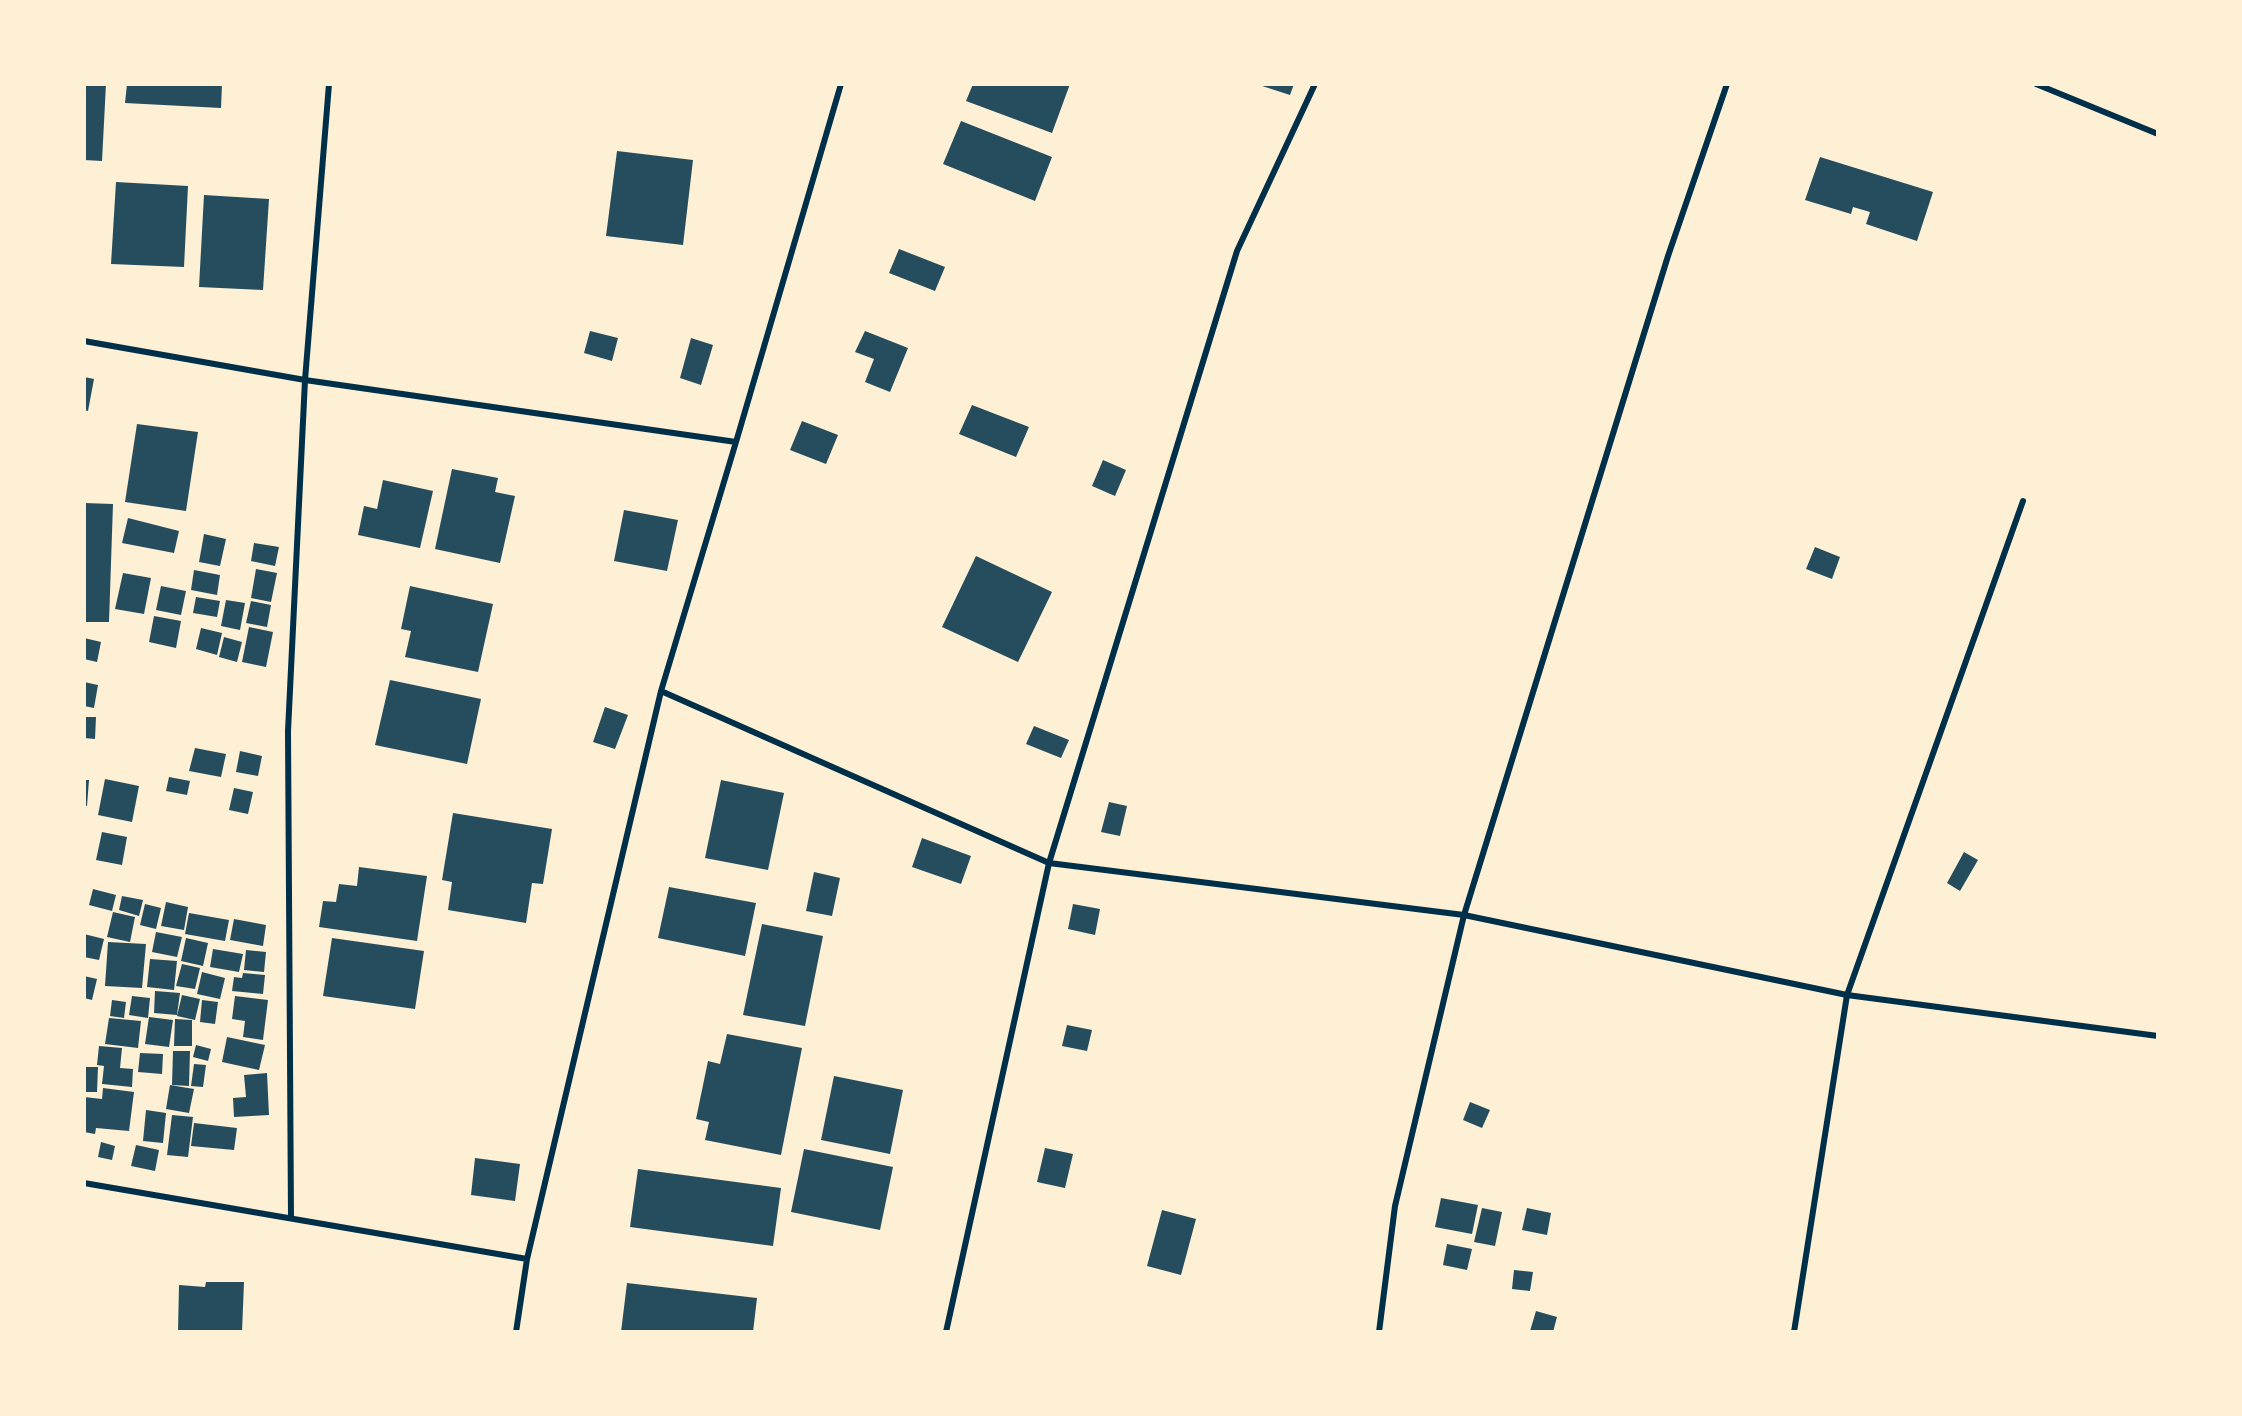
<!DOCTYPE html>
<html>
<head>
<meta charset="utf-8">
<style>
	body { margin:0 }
	#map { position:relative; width:2242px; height:1416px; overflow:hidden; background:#fdf0d5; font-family:"Crimson Pro",serif }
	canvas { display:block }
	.frame { position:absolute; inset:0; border:86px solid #fdf0d5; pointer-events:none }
</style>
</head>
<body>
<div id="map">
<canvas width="2242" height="1416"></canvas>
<div class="frame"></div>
</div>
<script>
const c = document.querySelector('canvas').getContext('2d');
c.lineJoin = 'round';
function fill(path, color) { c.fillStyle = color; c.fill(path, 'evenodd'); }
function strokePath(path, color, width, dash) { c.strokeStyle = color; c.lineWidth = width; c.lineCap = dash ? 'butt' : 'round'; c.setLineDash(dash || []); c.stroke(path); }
const building = new Path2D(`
	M84,84H106L102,161L84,160Z
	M127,84H222L221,108L125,103Z
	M973,84H1070L1052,133L966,101Z
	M1256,84H1294L1290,95Z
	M961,121L1052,157L1035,201L943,164Z
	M617,151L693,160L683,245L606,236Z
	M1820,157L1933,192L1917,241L1866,224L1870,212L1853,207L1851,214L1805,200Z
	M116,182L188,186L184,267L111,264Z
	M204,195L269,199L263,290L199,287Z
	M899,249L945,267L935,291L889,273Z
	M590,331L618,338L612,361L584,353Z
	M865,331L908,348L890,392L865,382L874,359L855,352Z
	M691,338L713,345L701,385L680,378Z
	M84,377L94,379L88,411L84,410Z
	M972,405L1029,427L1016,457L959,434Z
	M802,421L838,435L826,464L790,450Z
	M137,424L198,432L186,511L125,502Z
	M1103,460L1126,470L1115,496L1092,486Z
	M452,469L498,478L495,492L515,496L500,563L435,549Z
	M383,480L433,491L420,548L358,535L364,506L377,509Z
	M84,503L113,504L109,622H84Z
	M624,510L678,520L667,571L614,561Z
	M128,518L179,531L174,553L122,543Z
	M204,534L226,539L220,566L199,562Z
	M254,543L279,547L275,566L251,561Z
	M1815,547L1840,557L1832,579L1806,569Z
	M976,556L1052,592L1018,662L942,627Z
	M256,569L277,573L271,602L251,598Z
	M194,570L220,575L217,595L191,590Z
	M123,573L151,578L144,614L115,609Z
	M161,586L186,591L181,615L156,610Z
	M410,586L493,604L478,672L405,657L411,631L401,629Z
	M196,597L220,601L217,617L193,613Z
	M226,600L245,603L240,630L221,626Z
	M251,601L271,605L267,627L246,623Z
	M154,616L181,621L176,648L149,642Z
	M249,627L273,632L266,667L242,662Z
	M201,628L222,633L217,655L196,649Z
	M224,637L242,642L237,662L219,657Z
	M84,638L101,642L97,662L84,659Z
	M390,680L481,699L467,764L375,745Z
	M84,682L98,685L94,708L84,706Z
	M605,707L628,715L615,749L593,742Z
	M84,717H96L95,739L84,738Z
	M1034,726L1069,740L1061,758L1026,744Z
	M195,748L226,754L221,777L189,771Z
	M240,751L262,756L258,776L236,772Z
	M169,777L190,781L187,795L166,791Z
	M105,779L139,786L132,822L98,815Z
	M84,780H89L87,806L84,805Z
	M721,780L784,793L768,870L705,858Z
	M234,788L253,792L248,814L229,810Z
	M1109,802L1127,806L1120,836L1101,832Z
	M453,813L552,829L543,884L532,883L526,923L448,910L452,882L442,880Z
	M102,832L127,837L122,865L96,860Z
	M922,838L971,856L961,884L912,867Z
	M1964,852L1978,860L1960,891L1947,883Z
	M359,867L427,876L417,941L319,927L323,901L336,902L339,884L357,886Z
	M814,872L840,878L832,916L806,911Z
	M669,887L756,903L745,956L658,938Z
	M93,889L116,895L112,911L89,905Z
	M122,896L143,900L139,916L119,910Z
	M166,902L188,907L184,930L161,926Z
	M145,904L161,908L156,929L140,925Z
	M1073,904L1100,909L1095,935L1068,929Z
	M113,912L135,917L130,942L107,937Z
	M189,913L229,920L225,941L185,934Z
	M234,919L266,925L263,946L230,940Z
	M762,924L823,936L805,1026L743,1015Z
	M156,932L182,937L177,957L152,952Z
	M84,934L104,939L99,960L84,957Z
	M186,938L208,943L203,966L181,961Z
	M332,938L424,951L415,1009L323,996Z
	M108,942L146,944L142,988L105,986Z
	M213,949L243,954L239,972L210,967Z
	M246,950L266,952L264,972L244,970Z
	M150,959L177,961L174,990L147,987Z
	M182,964L200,968L195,989L176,986Z
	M202,972L225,978L220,999L197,994Z
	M243,973L265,975L263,994L232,991L234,977L242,978Z
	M84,976L97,979L92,1000L84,998Z
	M155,991L180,993L177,1015L154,1013Z
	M182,995L200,999L195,1020L177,1016Z
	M132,996L150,998L148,1018L129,1015Z
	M235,996L268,1000L263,1040L243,1037L245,1021L232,1019Z
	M112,1000L126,1002L124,1018L110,1016Z
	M202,1000L218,1002L215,1024L200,1022Z
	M149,1017L173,1020L169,1047L145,1044Z
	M109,1018L141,1021L138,1048L105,1044Z
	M175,1019L192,1020V1046H174Z
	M1067,1025L1092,1030L1087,1051L1062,1046Z
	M727,1034L802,1048L781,1155L705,1140L709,1122L696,1119L708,1061L720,1064Z
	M227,1037L265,1045L259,1070L222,1062Z
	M196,1045L211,1049L208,1061L193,1057Z
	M99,1046L122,1048L120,1068L133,1069L132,1087L102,1084L104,1066L97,1065Z
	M173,1051H190L189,1086L172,1085Z
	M140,1053L163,1054L162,1074L138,1072Z
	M194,1064L206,1065L203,1087L191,1086Z
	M84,1067H98L97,1092H84Z
	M267,1073L269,1115L234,1117L233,1098L246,1097L244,1075Z
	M834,1076L903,1090L890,1154L821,1140Z
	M170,1085L194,1089L189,1113L166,1109Z
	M103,1088L134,1092L129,1131L96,1128L95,1134L84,1132V1097L102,1099Z
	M1470,1102L1490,1110L1482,1128L1463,1120Z
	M146,1110L166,1113L163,1143L143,1141Z
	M172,1115L193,1117L188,1157L167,1155Z
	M194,1123L237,1128L234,1150L191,1146Z
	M101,1142L115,1146L112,1160L98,1157Z
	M136,1145L159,1150L155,1171L131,1166Z
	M1045,1148L1073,1154L1065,1188L1037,1182Z
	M804,1149L893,1167L880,1230L791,1212Z
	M475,1158L520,1164L515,1201L471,1195Z
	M638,1169L781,1188L773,1246L630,1227Z
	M1441,1198L1478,1205L1472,1234L1435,1227Z
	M1482,1208L1502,1212L1495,1246L1474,1242Z
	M1527,1208L1551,1213L1547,1235L1522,1230Z
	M1162,1210L1196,1219L1181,1275L1147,1266Z
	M1447,1244L1472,1249L1467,1270L1443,1265Z
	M1514,1270L1533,1272L1530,1291L1512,1289Z
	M206,1282H244L242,1332H178L179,1285L205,1287Z
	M627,1283L757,1298L753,1332H621Z
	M1536,1311L1557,1317L1553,1332L1530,1331Z`);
const minor = new Path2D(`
	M2036,84L2158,134
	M84,341L305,380L736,442L841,84
	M661,691L1049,863L1464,915L1847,995L2158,1036
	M84,1183L527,1259L516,1332
	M291,1218L288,731L305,380L329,84
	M527,1259L661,691L736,442
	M946,1332L1049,863L1237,251L1315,84
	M1379,1332L1395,1206L1464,915L1668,256L1727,84
	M1794,1332L1847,995L2023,501`);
fill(building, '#264d5e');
strokePath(minor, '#003049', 6);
</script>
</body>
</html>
